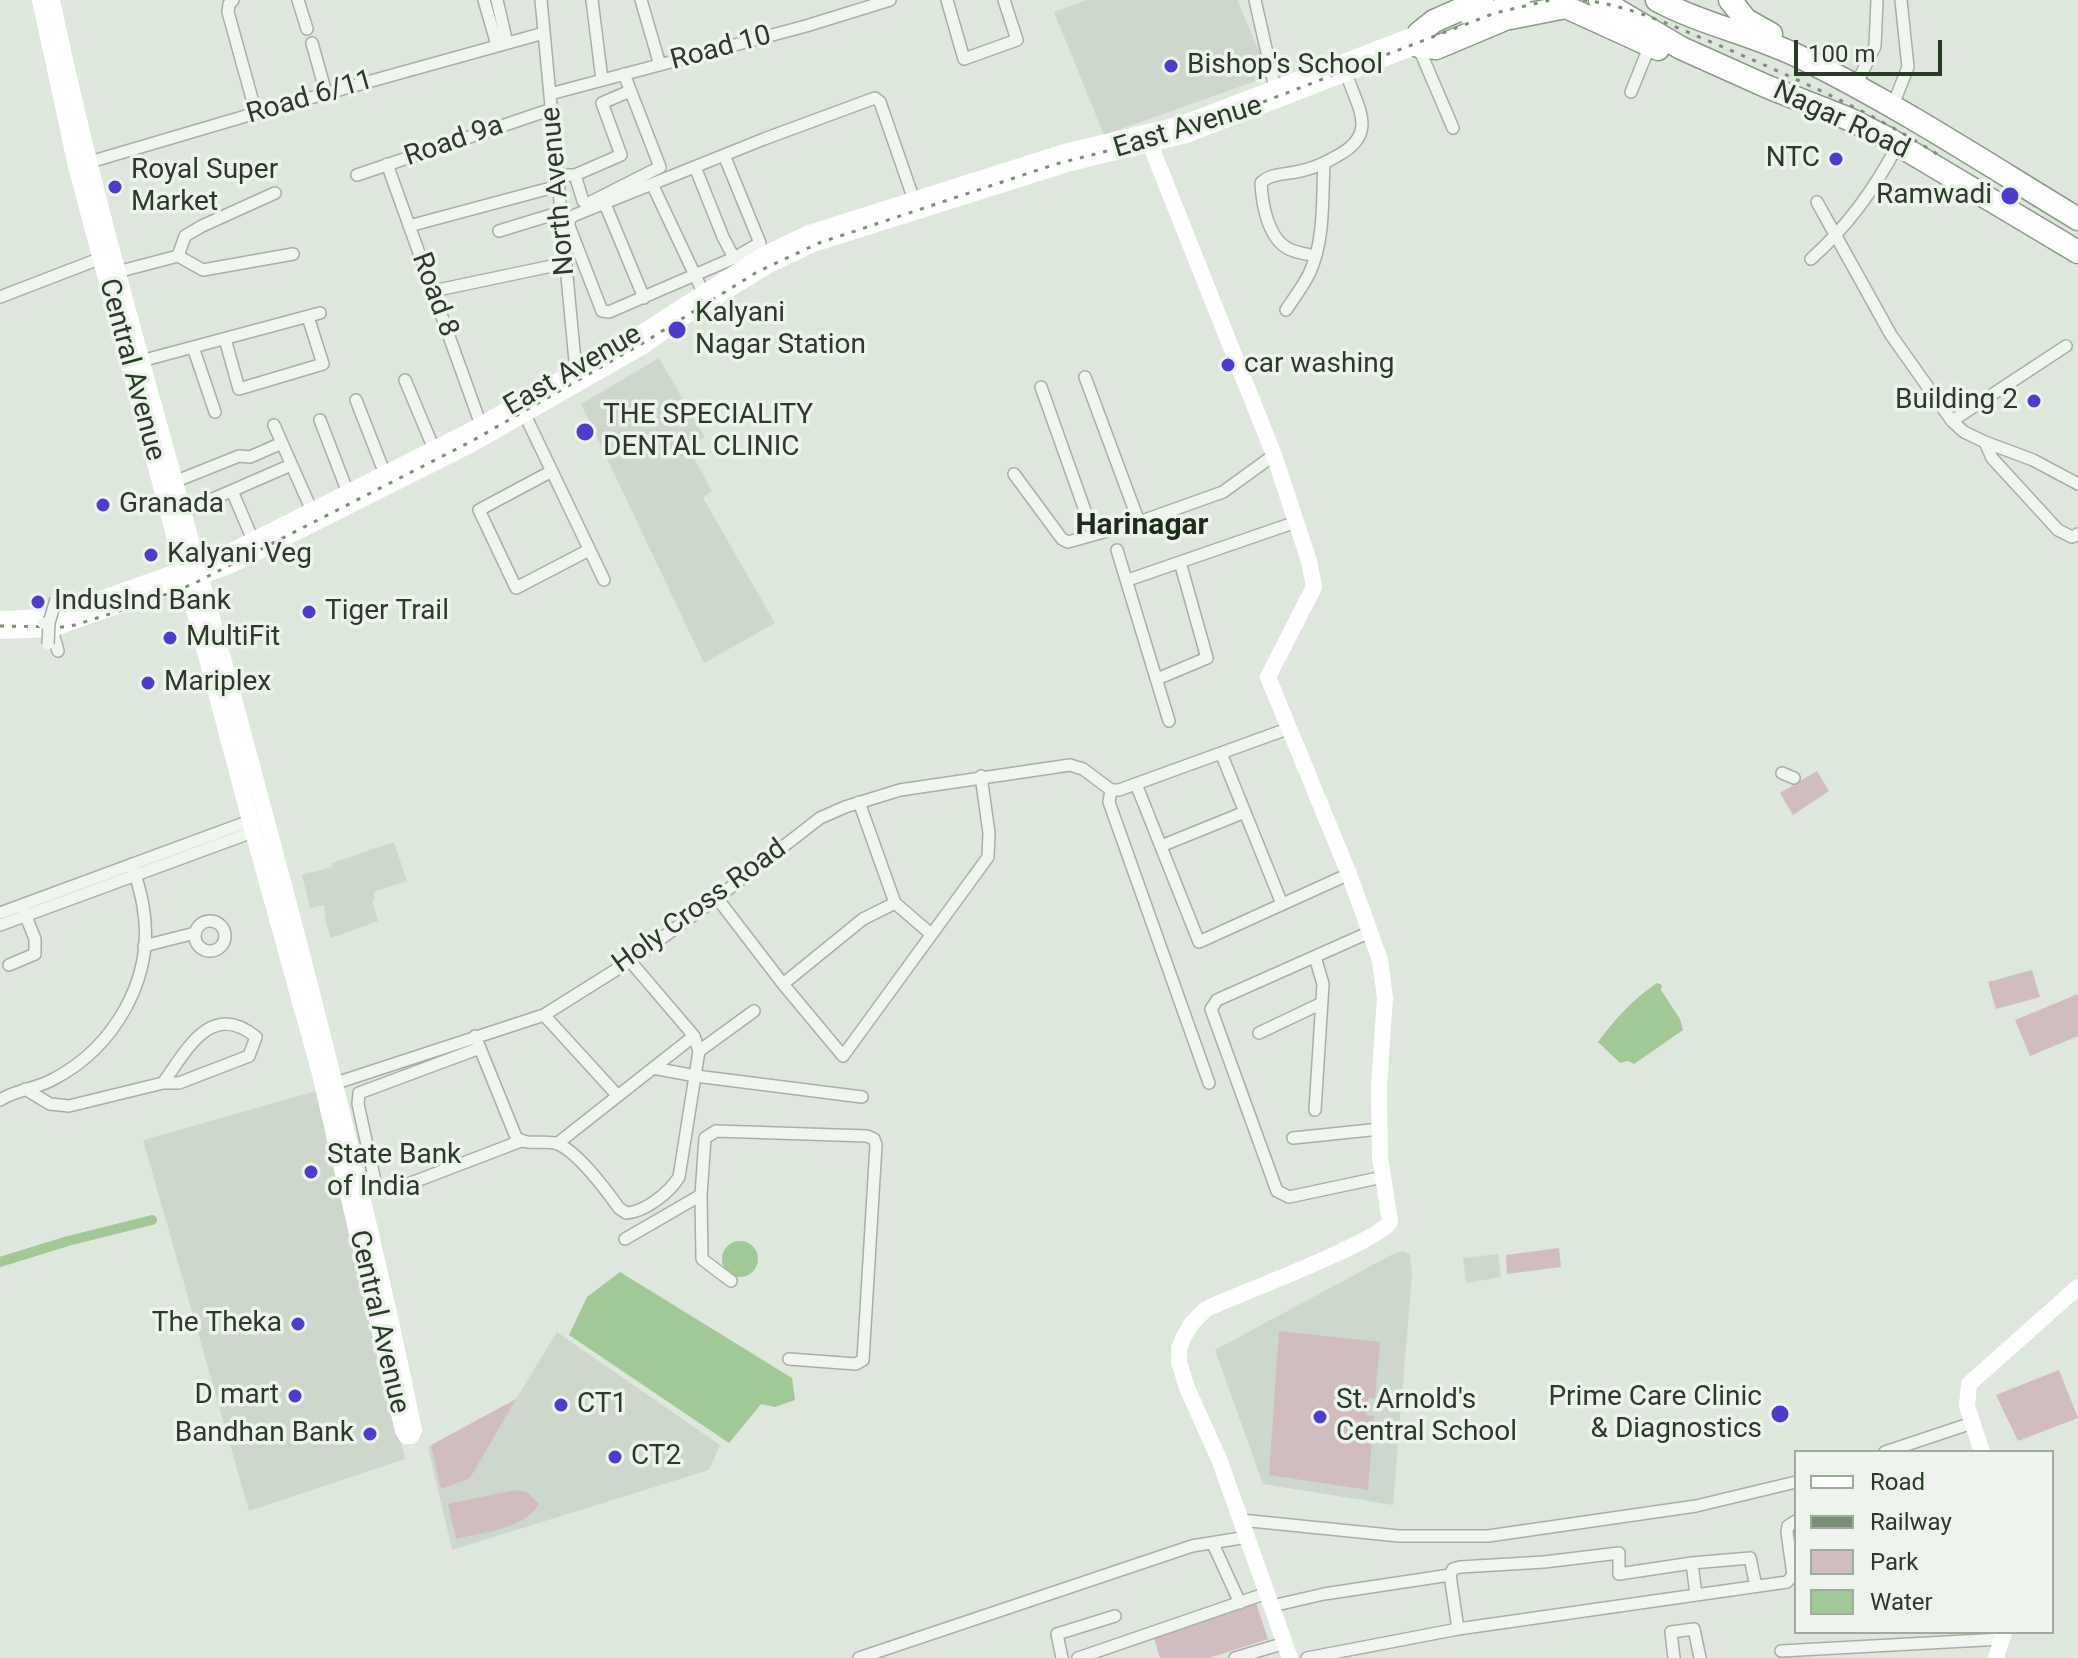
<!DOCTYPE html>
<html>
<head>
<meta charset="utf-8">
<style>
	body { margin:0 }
	#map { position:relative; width:2078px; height:1658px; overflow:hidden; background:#dee7dc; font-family:Roboto,sans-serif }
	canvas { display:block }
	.legend { position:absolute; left:1794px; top:1450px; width:260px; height:184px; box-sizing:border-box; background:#edf4eb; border:2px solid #9fab9c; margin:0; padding:10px 14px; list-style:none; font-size:24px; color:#293d26 }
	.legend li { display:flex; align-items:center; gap:16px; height:40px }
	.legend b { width:40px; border:2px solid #9fab9c }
	.scale { position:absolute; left:1794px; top:40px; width:148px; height:36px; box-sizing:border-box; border:4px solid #293d26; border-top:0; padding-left:10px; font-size:24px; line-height:28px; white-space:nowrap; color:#293d26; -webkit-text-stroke:6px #edf4eb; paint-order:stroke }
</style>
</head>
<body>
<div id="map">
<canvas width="2078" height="1658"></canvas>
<ul class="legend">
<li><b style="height:10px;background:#fff"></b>Road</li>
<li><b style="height:10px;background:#799076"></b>Railway</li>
<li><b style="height:22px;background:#d1bdbd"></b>Park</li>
<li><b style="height:22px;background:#a2c896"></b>Water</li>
</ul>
<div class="scale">100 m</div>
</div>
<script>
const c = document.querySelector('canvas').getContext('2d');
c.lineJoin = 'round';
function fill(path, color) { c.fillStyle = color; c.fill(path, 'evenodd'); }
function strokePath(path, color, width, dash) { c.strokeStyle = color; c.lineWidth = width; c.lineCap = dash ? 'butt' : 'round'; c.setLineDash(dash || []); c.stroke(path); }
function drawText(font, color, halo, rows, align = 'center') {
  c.font = font + ' Roboto,sans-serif'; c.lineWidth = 7; c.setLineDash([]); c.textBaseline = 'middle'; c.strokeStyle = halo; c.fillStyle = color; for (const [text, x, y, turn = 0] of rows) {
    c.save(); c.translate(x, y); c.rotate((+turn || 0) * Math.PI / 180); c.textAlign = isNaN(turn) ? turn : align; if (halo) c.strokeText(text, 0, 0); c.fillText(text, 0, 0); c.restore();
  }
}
const built = new Path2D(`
	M1086,0H1237L1270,76L1104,135L1054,12Z
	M659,358L705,437L688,447L712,491L703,498L775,623L704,663L581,404Z
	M394,842L407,881L373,892L375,899L372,901L378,921L331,938L326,923L324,905L310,908L302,875L332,867V863Z
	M320,1090L405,1459L249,1511L143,1140Z
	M1403,1251L1410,1255L1412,1275L1393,1505L1263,1484L1215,1350L1395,1253Z
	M1498,1254L1501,1277L1466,1283L1463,1258Z
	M557,1332L720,1445L709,1470L452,1550L428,1447L511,1407Z`);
const green = new Path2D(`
	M1817,771L1829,791L1793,815L1780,793Z
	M2032,970L2040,997L1996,1009L1988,982Z
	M2078,994V1036L2030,1056L2015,1020Z
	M1559,1248L1561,1267L1507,1274L1506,1255Z
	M1279,1331L1380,1342L1375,1398H1368L1366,1415L1374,1416L1368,1490L1269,1475Z
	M2059,1370L2078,1418L2018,1441L1996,1395Z
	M516,1399L470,1478L441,1489L431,1445Z
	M515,1490L527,1492L539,1504C523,1530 483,1532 456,1539L448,1504Z
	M1255,1600L1268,1639L1209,1658H1160L1154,1638Z`);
const water = new Path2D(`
	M1657,983L1662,985L1661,990L1680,1019L1683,1030L1634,1064L1628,1061L1620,1063L1598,1042C1615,1019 1633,999 1657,983Z
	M722 1259a18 18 0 1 1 36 0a18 18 0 1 1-36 0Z
	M620,1272L792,1378L795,1400L775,1407L761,1404L729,1443L569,1335L587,1297Z`);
const canal = new Path2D(`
	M0,1262L68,1241L152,1220`);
const street = new Path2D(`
	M233,0L229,4L228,12L256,113
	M298,0L307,29
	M484,0L497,45
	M497,0L507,43
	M541,0L575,361L581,372
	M592,0L602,80
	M641,0L660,65
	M947,0L964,59L1017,40L1004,0
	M1255,0L1275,88
	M312,43L326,93
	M1417,44L1453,128
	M1856,85L1875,46L1877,0
	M1631,92L1650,45
	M550,94L806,26L890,0
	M1893,105L1908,67L1901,0
	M724,155L760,243L734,258L609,312L602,311L569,226V219L575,215L764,139L875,98L880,102L914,200
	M83,164L256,113L544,33
	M387,164L481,425
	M695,167L723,237L734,258
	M357,175L552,109
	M568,175H575L621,155L602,103L630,91
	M575,175L583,201L587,204L660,167L624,74
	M652,184L703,292
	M1817,202L1891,335L1952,421L1964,432L1985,442L1992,458L2058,530L2072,537L2078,534
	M605,204L644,298
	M409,226L558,186
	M499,231L561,212
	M178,256L185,236L202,226L275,193
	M178,256L203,270L293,254
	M1315,256C1307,254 1297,253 1289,249C1268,239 1262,204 1261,183C1269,174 1285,174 1296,172C1312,169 1324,164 1337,156C1380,133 1357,108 1345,70
	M1811,259C1847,227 1876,187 1898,144
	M117,272L178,256
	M433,291L566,263
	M0,297L104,257
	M1286,310C1294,298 1304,285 1310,272C1325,239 1322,198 1324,164
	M225,339L239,389L323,364L308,317
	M193,347L215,412
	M141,361L320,313
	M1085,377L1139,522
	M405,380L434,449
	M1041,387L1093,533
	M356,400L385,474
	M524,413L604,580
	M320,420L348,493
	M1952,421L2066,346
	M274,425L312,511
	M1985,442L2033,460L2078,484
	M552,471L479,510L516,588L589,550
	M1014,474L1062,539L1068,542L1139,522L1223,492L1274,455
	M174,482L239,456L250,457L282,443
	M232,491L253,540
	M183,512L291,465
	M1117,550L1169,721
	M1128,580L1296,522
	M52,629L58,651
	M1157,679L1207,658L1180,562
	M1221,753L1282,904
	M1782,773L1794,778
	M1136,784L1199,942L1349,874
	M1111,790L1109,802L1209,1083
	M859,802L895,903L931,934
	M1161,846L1245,812
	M717,898L783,984L843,1056L988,857L989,833L981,776
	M0,913L255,819
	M195 936a15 15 0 1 1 30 0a15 15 0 1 1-30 0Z
	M0,925L258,830
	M1370,932L1217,1000L1211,1009L1277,1191L1289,1197L1383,1177
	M144,946L195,933
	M9,965L35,954V939L23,909
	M783,984L863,919L895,903
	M544,1015L618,1096
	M1259,1033L1322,1003
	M475,1036L516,1137C527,1147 545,1139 558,1144C579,1153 606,1190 619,1208L626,1213C645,1212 669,1193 679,1177L699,1051L694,1036L630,961
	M480,1048L359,1093L358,1104L375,1181L378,1186L390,1191L521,1141
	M699,1051L754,1011
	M653,1068L696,1076L862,1097
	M330,1085L544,1015L630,961L717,898L820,818L845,807L900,790L1070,765L1083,769L1111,790H1119L1290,728
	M25,1089L50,1104L69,1106L163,1083H179L249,1056L256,1037C211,1000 187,1050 163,1083
	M0,1100C16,1090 35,1089 52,1080C114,1048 156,978 143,906C141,892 136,878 132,864
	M1315,1110L1323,984L1315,957
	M1293,1138L1380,1129
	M558,1143L694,1036
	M625,1239L701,1195
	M731,1281L702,1259L701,1195L705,1138L716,1131L867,1136L874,1139L876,1145L863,1360L856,1364L789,1359
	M1885,1452L1972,1423
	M1241,1520L1399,1536H1488L1696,1506L1796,1482
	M1213,1544L1240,1603
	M1692,1563L1696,1595
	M1272,1606L1324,1594L1450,1575
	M1458,1629L1450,1575L1453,1569L1460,1567L1544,1562L1619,1553V1574L1692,1563L1750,1558L1756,1586
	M1781,1651L2002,1639
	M859,1658L1192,1546L1247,1537
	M1062,1658L1057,1634L1115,1616
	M1078,1658L1267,1593
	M1235,1658L1285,1643
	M1307,1658L1458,1629L1787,1582L1793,1575L1787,1532L1788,1526L1796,1521
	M1674,1658L1671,1632L1694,1629L1700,1658`);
const secondary = new Path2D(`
	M40,0L76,166L253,832L319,1070L403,1431L406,1436H411L414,1430C355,1144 279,863 202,581C150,388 93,196 52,0
	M1468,17L1522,0
	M1146,134L1274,455L1309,561L1314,587L1268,677L1349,874L1380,960L1385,998L1379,1086L1380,1157L1390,1222C1376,1243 1238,1294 1206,1309L1192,1323L1183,1338L1179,1349V1362L1187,1388L1219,1459L1290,1658
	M0,619L50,617L224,555L466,433L627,342L765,254L809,233L1064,152L1182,124L1427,30
	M0,631L52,629L229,566L472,444L645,345L684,317L771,264L813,244L1067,164L1186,135L1427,42
	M1982,1452L1967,1406L1969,1384L2078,1287
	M1996,1658L2004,1632`);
const highway = new Path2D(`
	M1600,0L1681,48L1768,87L1849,119L1887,138L2078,252
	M1657,0C1703,25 1757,35 1804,59C1899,106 1987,164 2078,219
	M1730,0L1746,20L1771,34
	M1419,33L1434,21L1482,0
	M1418,46L1436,48L1505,19L1566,7L1658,49`);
const rail = new Path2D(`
	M1583,0C1633,6 1677,28 1723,47C1797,79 1869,111 1937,154
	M0,626L64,627L75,625L138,605L193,584L472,441L643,343L757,272L819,243L1056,164L1190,130L1495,13L1551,0`);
const streetBridge = new Path2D(`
	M43,623H49L56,599
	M48,644L49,623`);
const markers = [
	[1171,66,8,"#4b3dd0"],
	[1836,159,8,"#4b3dd0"],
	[115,187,8,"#4b3dd0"],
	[2010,196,10,"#4b3dd0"],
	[677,330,10,"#4b3dd0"],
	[1228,365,8,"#4b3dd0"],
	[2034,401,8,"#4b3dd0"],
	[585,432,10,"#4b3dd0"],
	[103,505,8,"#4b3dd0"],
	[151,555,8,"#4b3dd0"],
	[38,602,8,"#4b3dd0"],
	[309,612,8,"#4b3dd0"],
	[170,638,8,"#4b3dd0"],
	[148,683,8,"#4b3dd0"],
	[311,1172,8,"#4b3dd0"],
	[298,1324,8,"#4b3dd0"],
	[295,1396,8,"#4b3dd0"],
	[561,1405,8,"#4b3dd0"],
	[1780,1414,10,"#4b3dd0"],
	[1320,1417,8,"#4b3dd0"],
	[370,1434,8,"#4b3dd0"],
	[615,1457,8,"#4b3dd0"]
];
const streetNames = [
	["Road 10",721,49,-15],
	["Road 6/11",310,98,-16],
	["Nagar Road",1841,121,25],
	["East Avenue",1188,128,-17],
	["Road 9a",454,142,-19],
	["North Avenue",559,191,-95],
	["Road 8",434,295,70],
	["Central Avenue",131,370,75],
	["East Avenue",573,371,-30],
	["Holy Cross Road",700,907,-36],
	["Central Avenue",378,1322,77]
];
const poiNames = [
	["Bishop's School",1187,66],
	["NTC",1820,159,"right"],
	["Royal Super",131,171],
	["Market",131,203],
	["Ramwadi",1992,196,"right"],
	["Kalyani",695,314],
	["Nagar Station",695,346],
	["car washing",1244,365],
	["Building 2",2018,401,"right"],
	["THE SPECIALITY",603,416],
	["DENTAL CLINIC",603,448],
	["Granada",119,505],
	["Kalyani Veg",167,555],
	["IndusInd Bank",54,602],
	["Tiger Trail",325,612],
	["MultiFit",186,638],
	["Mariplex",164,683],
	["State Bank",327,1156],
	["of India",327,1188],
	["The Theka",282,1324,"right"],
	["D mart",279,1396,"right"],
	["Prime Care Clinic",1762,1398,"right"],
	["& Diagnostics",1762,1430,"right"],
	["St. Arnold's",1336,1401],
	["Central School",1336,1433],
	["CT1",577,1405],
	["Bandhan Bank",354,1434,"right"],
	["CT2",631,1457]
];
const neighbourhoodNames = [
	["Harinagar",1142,526]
];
fill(built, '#ccd9ca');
fill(green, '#d1bdbd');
fill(water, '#a2c896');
strokePath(canal, '#a2c896', 10);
strokePath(street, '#a4b1a2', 14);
strokePath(highway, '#879d83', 25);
strokePath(street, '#f0f5ef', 11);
strokePath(secondary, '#fff', 16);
strokePath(highway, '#fff', 22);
strokePath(rail, '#799076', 3, [4, 8]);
strokePath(streetBridge, '#a4b1a2', 14, []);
strokePath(streetBridge, '#f0f5ef', 11);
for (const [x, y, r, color] of markers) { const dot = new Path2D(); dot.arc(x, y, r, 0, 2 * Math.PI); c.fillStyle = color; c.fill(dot); strokePath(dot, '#edf4eb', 3); }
drawText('28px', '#293d26', '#edf4eb', streetNames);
drawText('28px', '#293d26', '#edf4eb', poiNames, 'left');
drawText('bold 30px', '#1a2e18', '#edf4eb', neighbourhoodNames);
</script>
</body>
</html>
